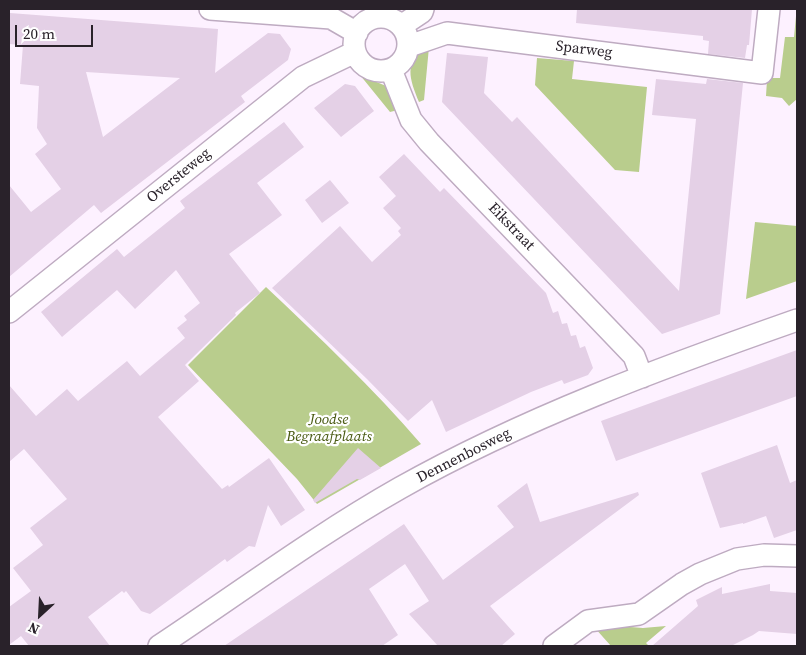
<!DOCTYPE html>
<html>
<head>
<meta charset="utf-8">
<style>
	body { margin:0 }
	#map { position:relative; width:806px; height:655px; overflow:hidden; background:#fdf1ff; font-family:"Source Serif 4",serif }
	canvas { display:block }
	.frame { position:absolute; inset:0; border:10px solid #29222a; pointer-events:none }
	.north { position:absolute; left:15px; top:590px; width:50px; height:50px; -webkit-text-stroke:4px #fff; paint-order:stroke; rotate:205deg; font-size:14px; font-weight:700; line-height:20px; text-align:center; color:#29222a }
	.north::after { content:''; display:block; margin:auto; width:18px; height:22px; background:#29222a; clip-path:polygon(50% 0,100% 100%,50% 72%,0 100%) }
	.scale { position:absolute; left:15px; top:25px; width:78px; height:22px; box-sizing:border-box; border:2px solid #29222a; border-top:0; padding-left:6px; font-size:15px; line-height:18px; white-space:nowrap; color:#29222a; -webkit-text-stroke:4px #fff; paint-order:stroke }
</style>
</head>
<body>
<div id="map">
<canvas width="806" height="655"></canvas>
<div class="frame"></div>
<div class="north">N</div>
<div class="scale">20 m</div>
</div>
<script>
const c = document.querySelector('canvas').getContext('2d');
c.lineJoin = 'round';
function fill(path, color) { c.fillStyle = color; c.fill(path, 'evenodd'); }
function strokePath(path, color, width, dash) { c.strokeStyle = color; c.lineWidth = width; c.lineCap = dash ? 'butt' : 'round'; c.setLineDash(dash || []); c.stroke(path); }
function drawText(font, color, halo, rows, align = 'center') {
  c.font = font + ' "Source Serif 4",serif'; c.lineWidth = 4.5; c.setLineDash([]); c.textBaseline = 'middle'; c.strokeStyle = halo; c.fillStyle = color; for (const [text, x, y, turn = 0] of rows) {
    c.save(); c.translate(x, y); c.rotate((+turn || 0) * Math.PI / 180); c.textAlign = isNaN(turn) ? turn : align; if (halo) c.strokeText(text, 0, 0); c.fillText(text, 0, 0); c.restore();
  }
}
const green = new Path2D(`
	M796,16H797V99L789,106L782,98L766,96L767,80L770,78H780L785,37H794Z
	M429,47L424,100L419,102C410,80 402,60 429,47Z
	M537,58L574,61L572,79L647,87L639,172L615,170L535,85Z
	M360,75L386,86L398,110L390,112Z
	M755,222L797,226V281L746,299Z
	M266,287C320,338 373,388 421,444L317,504L297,479L188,365Z
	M606,625L643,628L666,626L646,643L649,646H611L594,627Z`);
const building = new Path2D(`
	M577,9H752L749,45H747L745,58L708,54L709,41L703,40V36L576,23Z
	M10,13L218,29L215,73L268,33L280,34L291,49L288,60L241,96L245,102L101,213L94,205L9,277V185L31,212L61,189L35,154L47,144L37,128L39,86L20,84L23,45L9,44ZM86,72L180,78L103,137Z
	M447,53L488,57L484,93L512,122L517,117L679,291L696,119L652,115L656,79L706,84L707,79L743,83L720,314L662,334L442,102Z
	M345,84L355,86L374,111L341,137L314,108Z
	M284,122L304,147L257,183L282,215L229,254L260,293L235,313L236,315L185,365L199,381L158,417L222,489L228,485L229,487L269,458L305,510L281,526L268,505L255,547L249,546L227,562L225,559L150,614L141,611L126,591L124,593L122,591L88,617L110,646H29L21,636L9,645V607L31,591L13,568L43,545L30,528L67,499L24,449L9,462V385L36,416L67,389L78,401L127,361L140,376L185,338L177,328L187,320L184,316L200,303L176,270L135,309L117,290L62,337L41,312L117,249L124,257L185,208L180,201Z
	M404,154L440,192L444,188L546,293L553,313L558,311L562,324L567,323L571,336L576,335L580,348L585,346L593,368L588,375L564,384L562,380L531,392L446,432L432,400L408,421L367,379L272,288L340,226L372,262L401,235L398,231L401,228L383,208L396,196L379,177Z
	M330,180L349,203L322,223L305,200Z
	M797,350V396L616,461L601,421Z
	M777,445L790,483L797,480V530L774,538L766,516L743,524V523L720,528L701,473Z
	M358,448L381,468L360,480L357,479L315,503L313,500Z
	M527,483L540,522L638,492L639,495L490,606L515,634L501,646H438L409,614L429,601L405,564L369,589L398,635L382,646H224L404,524L443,580L514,527L497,506Z
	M770,584V591L797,593V634L759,631L753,635L731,646H652L698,606L696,600L722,587V594Z`);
const minor = new Path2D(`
	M210,9L331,18L357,33
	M354 44a27 27 0 1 1 54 0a27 27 0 1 1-54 0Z
	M401,26L422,12L423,9
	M409,46L447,33L762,73L769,9
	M391,70L411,120L429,142L634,356L642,377
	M9,312L303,77L355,52
	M159,646C239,593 317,535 400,488C524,418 663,367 797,320
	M554,646L588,621L639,614L682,584L700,574L737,559L764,555L797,556`);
const streetNames = [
	["Sparweg",584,50,7],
	["Oversteweg",179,176,-39],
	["Eikstraat",511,227,46],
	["Dennenbosweg",464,456,-27]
];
const parkNames = [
	["Joodse",329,420],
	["Begraafplaats",329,437]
];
fill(green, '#b9cd8d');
fill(building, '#e4d0e6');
strokePath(minor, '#beabc1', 24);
strokePath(minor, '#fff', 21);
drawText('15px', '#29222a', '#fff', streetNames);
drawText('italic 15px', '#485910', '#fff', parkNames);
</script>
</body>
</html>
